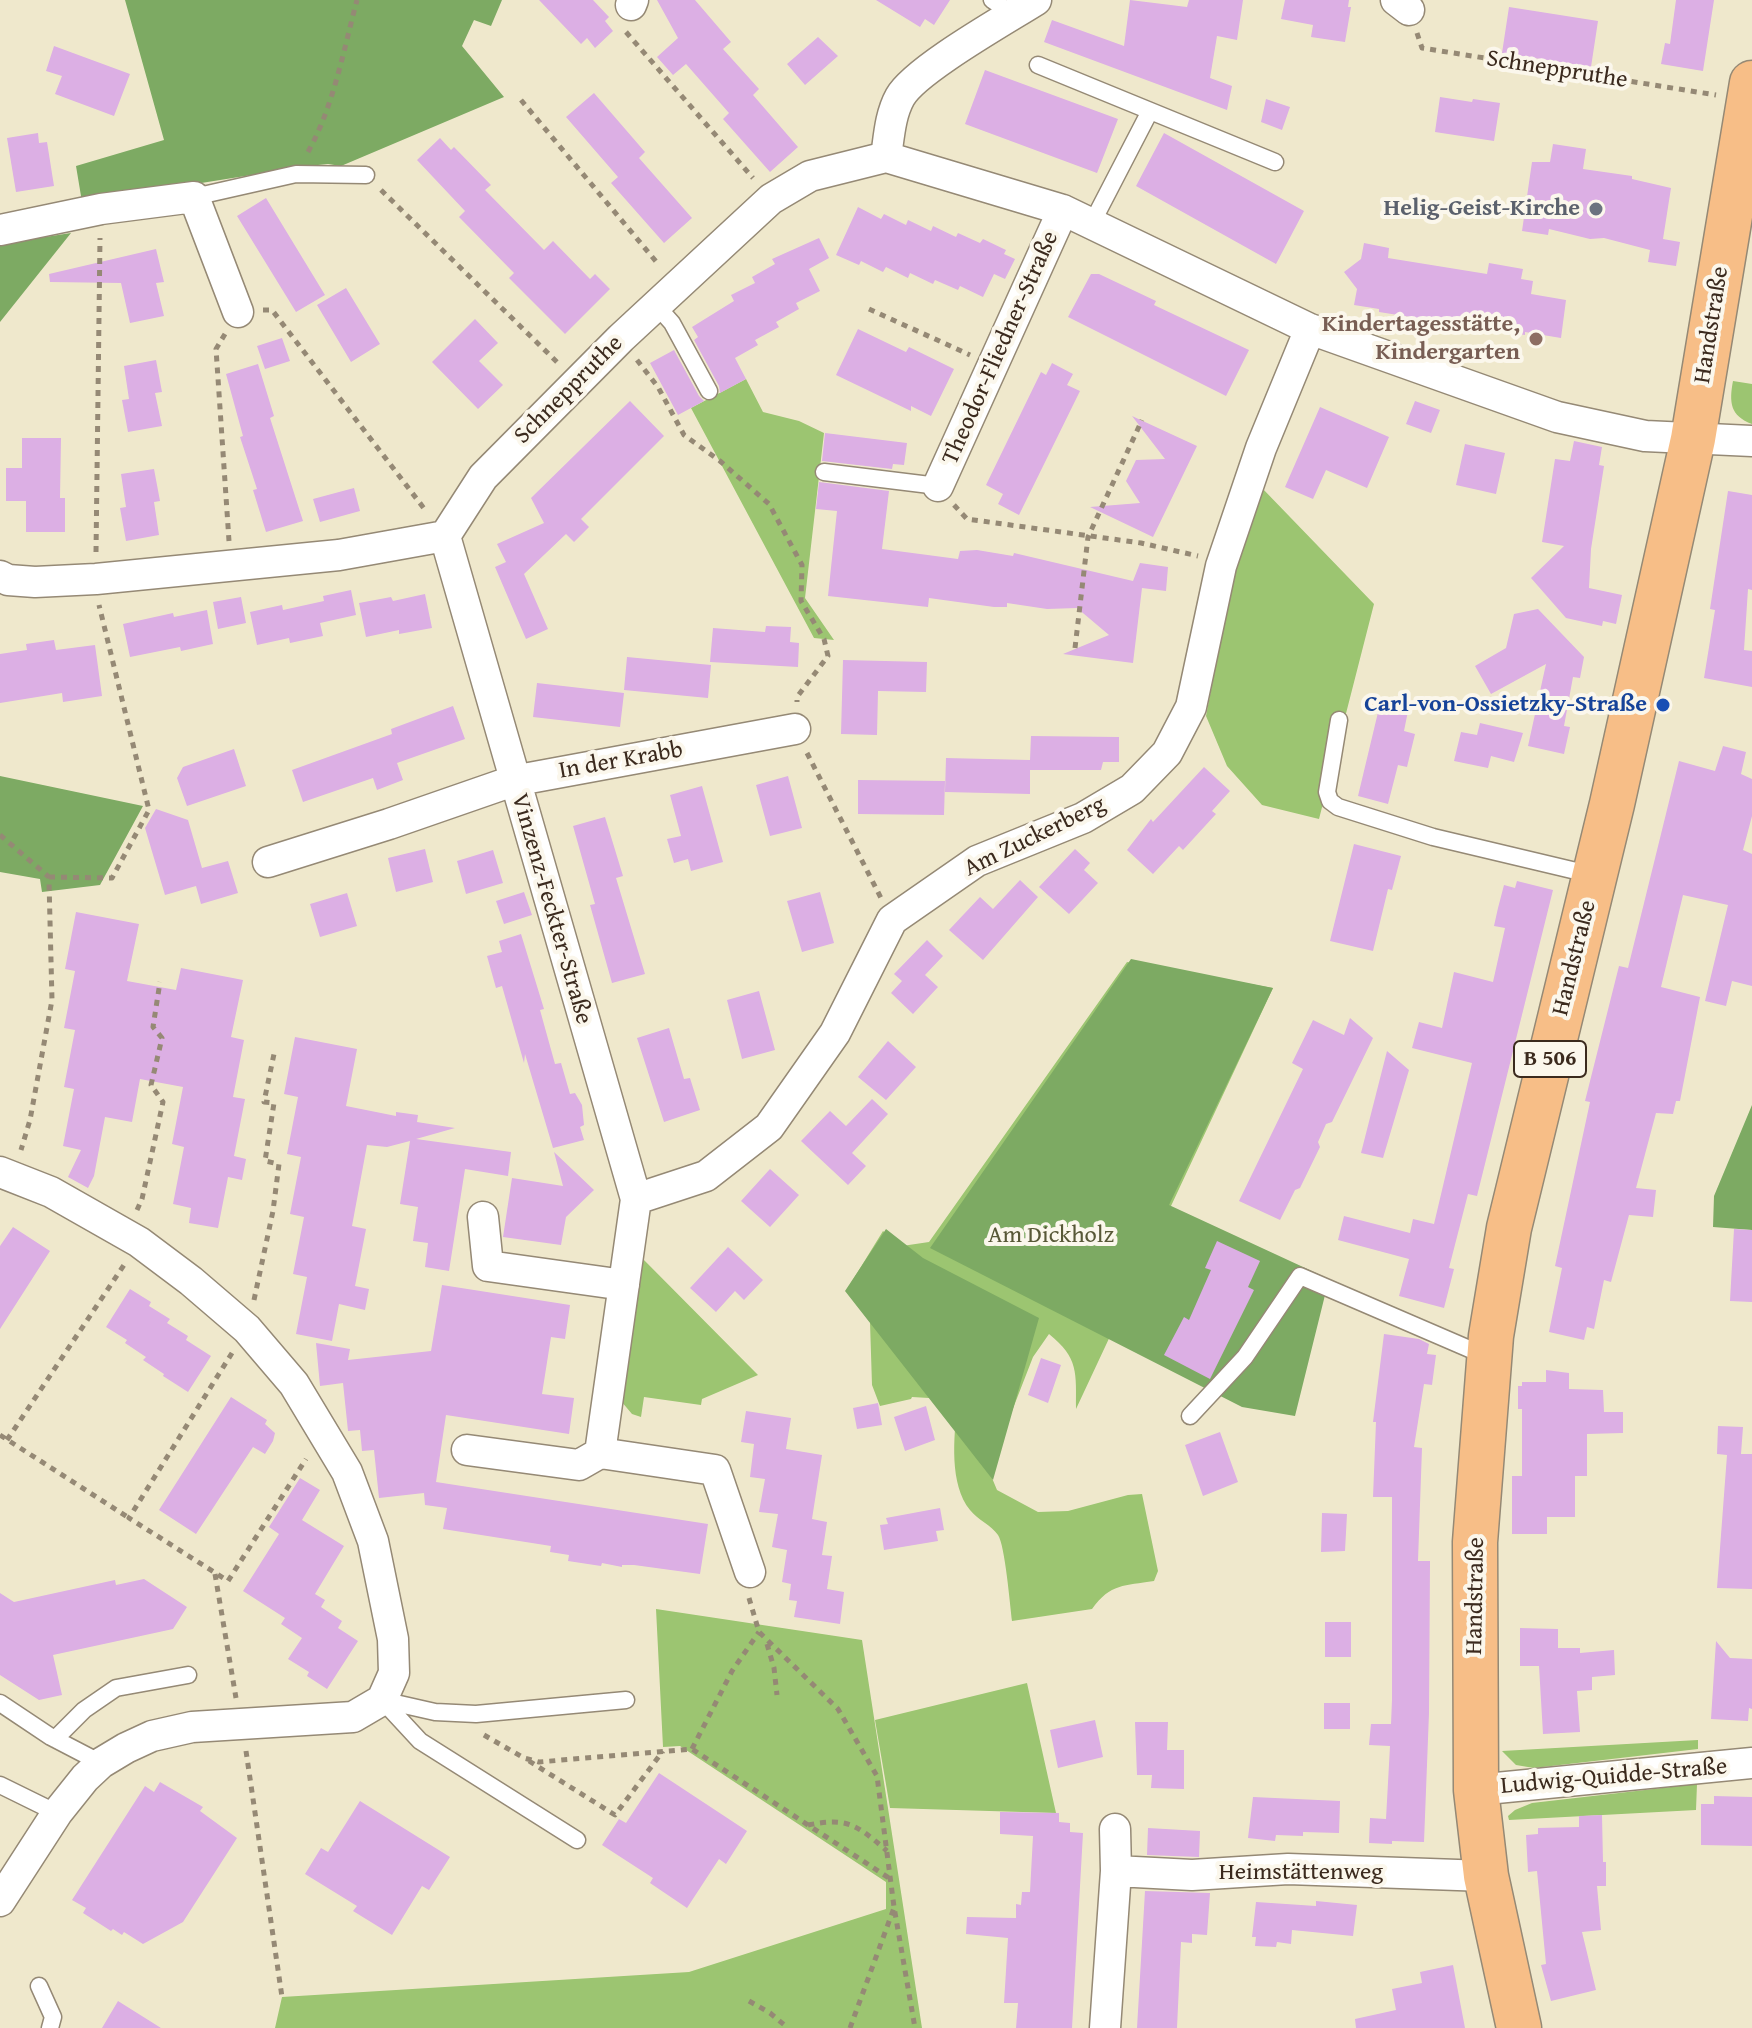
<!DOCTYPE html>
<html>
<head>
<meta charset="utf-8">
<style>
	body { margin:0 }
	canvas { display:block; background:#efe8cc }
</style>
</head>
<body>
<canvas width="1752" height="2028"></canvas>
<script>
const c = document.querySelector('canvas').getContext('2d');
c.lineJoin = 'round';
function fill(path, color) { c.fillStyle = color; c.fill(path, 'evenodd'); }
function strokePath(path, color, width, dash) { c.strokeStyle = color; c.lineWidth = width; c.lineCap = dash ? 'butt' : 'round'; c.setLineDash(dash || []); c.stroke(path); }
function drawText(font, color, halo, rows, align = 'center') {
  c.font = font + ' "Gentium Book Plus",serif'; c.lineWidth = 8; c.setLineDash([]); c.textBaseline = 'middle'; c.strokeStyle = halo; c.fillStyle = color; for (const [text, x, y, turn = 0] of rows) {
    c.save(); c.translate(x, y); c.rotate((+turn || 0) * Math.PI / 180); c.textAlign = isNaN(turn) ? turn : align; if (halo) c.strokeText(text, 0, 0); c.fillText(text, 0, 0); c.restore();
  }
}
const green = new Path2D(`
	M746,379L763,412L799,421L824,433L805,598L834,640L814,638L691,408Z
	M1733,381L1752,384V424C1730,416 1729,402 1733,381Z
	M1262,488L1374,604L1319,819L1262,805L1227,766L1206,716L1231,587Z
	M1127,962L1273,988L1076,1409C1076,1373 1079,1358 1049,1334L1033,1357L1012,1411L1000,1425L987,1466L997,1490L1038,1512L1068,1511L1128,1495L1142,1494L1158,1571L1154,1581C1124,1586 1111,1583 1092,1609L1012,1621C1010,1605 1005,1545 998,1535C991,1525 978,1520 970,1510C949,1484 954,1438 957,1407L946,1399L912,1397L911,1399L880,1406L872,1385L870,1322L846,1291L883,1231L902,1246L929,1242Z
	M642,1258L758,1375L702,1399L701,1405L644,1397L641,1417L632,1414L621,1401Z
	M656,1609L862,1640L922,2028H275L282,1997L689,1972L886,1909V1882L680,1746L663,1747Z
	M1027,1683L1056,1813L890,1808L875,1720Z
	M1698,1740V1749L1534,1768L1516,1765L1502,1751Z
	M1697,1784L1696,1810L1509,1820L1508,1816L1515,1810L1532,1803Z`);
const forest = new Path2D(`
	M125,0H502L491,26L474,20L462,46L504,97L341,166L328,164L308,166L82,202L76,166L164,140Z
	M71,233L0,322V244Z
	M0,776L143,806L100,885L42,892L40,879L0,872Z
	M1131,959L1273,988L1169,1205L1329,1279L1295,1416L1242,1407L930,1248Z
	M1752,1105V1230L1713,1227L1714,1196Z
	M886,1229L923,1258L1039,1318L993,1480L845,1291Z`);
const building = new Path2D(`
	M539,0H593L609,17L605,21L613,31L595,48L587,38L581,44Z
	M657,0H695L731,42L723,49L759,89L753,95L798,147L770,172L723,119L729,113L686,64L673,75L657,57L678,38Z
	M876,0H950L934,25L925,19L920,27Z
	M1130,0L1187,7L1189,0H1243L1237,40L1217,36L1210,78L1232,86L1227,110L1044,42L1052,20L1124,46Z
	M1285,0H1349L1348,7H1351L1345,42L1311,37L1313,25L1281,19Z
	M1676,0H1714L1703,71L1661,64L1665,43L1670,44Z
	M1509,7L1598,21L1591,67L1502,53Z
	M818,37L838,56L805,85L787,64Z
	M54,46L130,74L114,116L55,94L62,76L46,71Z
	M985,70L1118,119L1097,173L965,124Z
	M594,93L645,152L639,158L692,218L664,243L611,183L618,177L566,117Z
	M1440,97L1472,102L1473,99L1500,103L1494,141L1435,132Z
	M1266,99L1290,107L1282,130L1261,122Z
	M38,133L39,143L47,142L54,186L16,192L7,138Z
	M1164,133L1304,211L1276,264L1136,186Z
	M440,138L451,150L454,147L491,185L485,190L544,250L553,241L590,279L595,274L610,289L565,334L509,278L514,273L459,217L465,211L417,160Z
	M1553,144L1586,149L1583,169L1632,176V179L1671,188L1663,239L1680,242L1676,266L1648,262L1650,250L1604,238L1590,239L1549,229L1548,235L1522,231L1532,162H1550Z
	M266,198L325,295L296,312L237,216Z
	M858,207L881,219L884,214L906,225L908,220L931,231L933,226L956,237L958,233L980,243L983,239L1006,250L1004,254L1015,259L1005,279L994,274L983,297L960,286L958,290L935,280L933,284L910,273L908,278L886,267L883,272L861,261L859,265L836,255Z
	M819,238L829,258L809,269L820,291L796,303L799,309L776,322L779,327L755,340L758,345L735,358L746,379L720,393L719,386L694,340L698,337L692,327L734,301L731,295L755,283L752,277L775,264L772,259Z
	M1364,243L1389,248L1388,258L1487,274L1489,263L1523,269L1521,279L1533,281L1531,294L1566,300L1561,338L1525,332V335L1379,312V309L1354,305L1357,289L1344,272L1361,259Z
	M156,249L164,282L156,283L164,316L130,323L121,283L50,282L49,274Z
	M1091,274H1099L1156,301L1154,305L1249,350L1226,396L1068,317Z
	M346,288L380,344L351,362L317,305Z
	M475,319L498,343L479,361L503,385L478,409L432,362Z
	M858,329L906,352L909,347L954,369L931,416L911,406V411L836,375Z
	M282,338L290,361L265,369L257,346Z
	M674,350L699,396L704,401L678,415L650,363Z
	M156,360L162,392L155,393L162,426L128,432L122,400L129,399L124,366Z
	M1052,363L1073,374L1067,385L1080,391L1019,515L998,504L1003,494L986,485L1041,372L1046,375Z
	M258,364L274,416L270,418L303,521L266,532L253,490L257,489L240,437L243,436L226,374Z
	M630,401L664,436L581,519L589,527L574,542L566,534L524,574L548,629L526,639L495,567L506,562L497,544L544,523L531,498Z
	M1415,401L1440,410L1431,433L1406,424Z
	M1320,407L1389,437L1367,488L1326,470L1313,499L1285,487Z
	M1132,416L1197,446L1153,537L1090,507L1140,503L1126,481L1136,460L1165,459Z
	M825,433L907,443L904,465L893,464L892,469L822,461Z
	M22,438H61L60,498H65V532H26V501H6V468H22Z
	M1574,441L1602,447L1599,465L1604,466L1591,549L1589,588L1622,595L1616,624L1603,621L1602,626L1566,618L1531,578L1564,546L1542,542L1555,459L1570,461Z
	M1465,444L1505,453L1496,494L1456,485Z
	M154,469L160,501L154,502L159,535L126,541L120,508L126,507L121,474Z
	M819,482L889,491L882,549L958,559L960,551L977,550L1013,556L1014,553L1133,581L1140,563L1168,567L1166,591L1142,588L1133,663L1063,654L1109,635L1077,608L1047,609L1007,603V607H994L929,598L928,607L828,596L837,511L816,509Z
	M354,488L360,511L320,522L313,499Z
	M1728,491L1752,495V590L1748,589L1744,650L1752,651V687L1704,678L1715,610L1710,609Z
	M351,590L356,615L320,623L323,636L290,643L289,638L257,645L250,612L282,605L283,610L324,601L323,596Z
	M425,594L432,628L399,634V630L366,637L359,603L391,597L393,601Z
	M241,597L246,623L218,629L213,602Z
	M1538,609L1584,657L1580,678L1573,677L1564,726L1570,727L1564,754L1528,746L1546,664L1491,694L1475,666L1506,648L1514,614Z
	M207,610L213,644L181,651L180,647L130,657L123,624L173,613L174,617Z
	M766,626L791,627L790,642L799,643L798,667L710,662L713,628L765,632Z
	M54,640L56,650L95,645L102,696L63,702L62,693L0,703V654L27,650L26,644Z
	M627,657L711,665L708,698L624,690Z
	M843,660L927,662L926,692L878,691L877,735L841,734Z
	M537,683L624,693L620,727L533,717Z
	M1380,704L1408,711L1404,731L1415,734L1407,767L1398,765L1388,804L1358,796Z
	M453,706L465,739L397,763L403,780L377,790L373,778L303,802L292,770L392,734L391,729Z
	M1480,723L1523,733L1514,762L1491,756L1488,768L1454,761L1461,732L1477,735Z
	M1031,736L1119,737V762H1103L1101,770H1030V794L945,792L946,758L1030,760Z
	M1723,746L1746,752L1741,774L1752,779V816L1743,850L1752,854V986L1732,981L1726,1006L1705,1001L1728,905L1683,895L1661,987L1700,997L1680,1101H1676L1673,1114L1656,1113L1636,1188L1656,1190L1653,1217L1629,1215L1611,1282L1604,1280L1594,1329L1587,1327L1584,1340L1549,1332L1562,1268L1555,1266L1590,1102L1585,1101L1619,966L1628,968L1679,761L1715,771Z
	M234,749L246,786L187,806L177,778L183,767Z
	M1204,767L1230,791L1212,811L1216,814L1183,850L1179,846L1153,874L1127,850L1151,819L1153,822Z
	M788,776L802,828L770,836L756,785Z
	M858,780L945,781L944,815L858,814Z
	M702,786L723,862L691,871L688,859L674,863L667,839L681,836L670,795Z
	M156,809L188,820L202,868L228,861L238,893L201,904L196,886L165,895L145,828Z
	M605,817L623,876L616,878L645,974L612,983L590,905L595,904L573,826Z
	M1354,844L1401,856L1392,890L1388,889L1373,951L1330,941Z
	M425,849L433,882L396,892L388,858Z
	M1075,849L1090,863L1084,870L1098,883L1069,914L1039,887Z
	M493,850L503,883L466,894L457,861Z
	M1020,880L1038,897L983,960L949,930L980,897L993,909Z
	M1517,881L1553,890L1477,1196L1468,1194L1449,1268L1454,1269L1444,1308L1399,1296L1409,1259L1338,1240L1344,1216L1410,1233L1413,1219L1434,1224L1472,1063L1412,1048L1419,1022L1442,1028L1454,972L1493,982L1505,928L1494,926L1498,908L1504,885L1515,888Z
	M524,892L532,915L504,924L496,901Z
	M820,892L834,943L802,952L787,901Z
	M347,893L357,926L320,937L310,904Z
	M76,912L139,924L127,981L176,990L181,968L243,980L231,1037L244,1040L233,1097L245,1099L234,1156L246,1159L242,1180L228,1177L218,1228L189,1223L191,1208L173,1204L184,1147L172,1144L183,1087L140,1079L132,1122L105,1117L94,1176L88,1188L68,1177L81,1150L63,1146L74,1089L64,1087L75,1030L64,1028L75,971L65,969Z
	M521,934L544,1009L540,1010L555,1064L561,1063L570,1094L575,1093L582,1105L584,1125L580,1127L584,1140L553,1148L525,1054L524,1063L502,986L496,988L487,956L502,952L499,941Z
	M927,940L943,956L925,975L938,987L913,1014L891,993L902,981L894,974Z
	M759,991L775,1050L742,1059L727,1000Z
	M1350,1018L1373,1038L1332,1122L1326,1124L1318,1142L1320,1147L1300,1188L1295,1190L1280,1220L1239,1201L1303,1069L1292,1063L1313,1020L1344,1035Z
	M669,1028L684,1079L690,1078L700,1110L664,1122L637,1038Z
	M295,1037L357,1049L346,1106L396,1116V1112L418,1115L417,1122L455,1128L416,1139L511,1152L508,1176L465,1169L449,1271L425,1267L428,1243L413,1241L418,1207L400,1204L410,1141L387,1147L367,1145L352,1226L366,1229L355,1286L369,1289L365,1310L339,1304L332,1341L296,1334L307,1277L293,1274L304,1217L290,1214L301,1157L287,1154L298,1097L284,1094Z
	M888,1041L916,1067L886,1100L858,1077Z
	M1387,1051L1409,1070L1383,1158L1361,1153Z
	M872,1099L888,1114L852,1153L866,1166L848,1185L801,1141L830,1111L846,1126Z
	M554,1152L594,1190L566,1217L561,1245L503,1237L512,1178L563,1186Z
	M770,1169L799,1195L770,1227L741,1201Z
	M13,1227L50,1251L0,1329V1246Z
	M1734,1229L1752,1230V1302L1730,1301Z
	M1217,1241L1260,1261L1248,1287L1254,1290L1210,1379L1164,1355L1184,1317L1189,1320L1211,1270L1205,1268Z
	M728,1247L763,1280L744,1300L735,1291L716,1312L690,1288Z
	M442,1285L570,1305L565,1339L551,1337L542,1394L574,1398L569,1434L446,1415L436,1482L708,1524L700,1574L634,1565H622V1567L602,1563L601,1566L568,1561L569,1555L550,1552L551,1546L443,1529L447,1508L425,1505L424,1493L379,1498L374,1450L362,1451L360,1430L348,1431L343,1383L320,1386L316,1343L350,1349L348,1360L431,1351Z
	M130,1289L151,1302L149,1306L170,1319L167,1323L188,1336L186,1340L211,1356L188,1392L163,1376L164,1374L143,1360L146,1357L125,1343L127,1340L106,1327Z
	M1384,1334L1419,1339L1429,1344L1427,1354L1436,1355L1432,1385L1424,1384L1414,1447L1422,1448L1418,1561H1430L1429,1713L1424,1842L1392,1841V1844L1369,1843L1370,1818L1386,1819L1390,1746L1369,1745L1371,1724H1391L1392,1700V1497H1373L1376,1422H1373Z
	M1041,1358L1061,1365L1048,1403L1028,1395Z
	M1546,1370L1569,1373V1389L1603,1390L1604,1412H1623V1433L1587,1434V1476H1575V1517H1547V1534H1512V1476H1522V1409H1518V1386H1522V1382H1546Z
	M231,1397L267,1420L265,1424L275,1433L273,1441L265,1454L253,1447L196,1534L159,1510Z
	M878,1403L882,1425L857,1429L853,1408Z
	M926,1406L935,1440L905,1451L894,1417Z
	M746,1411L791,1418L786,1449L822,1455L812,1519L827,1522L822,1555L832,1556L827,1589L844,1592L840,1624L794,1617L797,1601L789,1600L791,1584L782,1582L787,1550L772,1547L778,1514L759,1512L765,1479L750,1477L754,1444L741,1442Z
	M1718,1426L1743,1427L1741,1454H1752V1589L1717,1588L1727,1455L1717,1454Z
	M1220,1432L1238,1482L1203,1496L1185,1445Z
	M300,1478L320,1490L302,1520L344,1546L315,1594L325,1600L321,1607L342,1621L338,1628L358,1641L327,1689L307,1676L309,1672L288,1659L302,1638L281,1624L285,1618L243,1591L279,1534L269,1527Z
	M940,1508L944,1530L936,1531L938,1541L884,1550L880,1525L888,1524L886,1518Z
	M1322,1513L1347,1514L1345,1551L1321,1552Z
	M144,1579L187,1607L173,1629L53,1655L62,1695L39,1700L0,1675V1593L14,1602L115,1580L116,1585Z
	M1325,1622H1351V1657H1325Z
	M1520,1628L1558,1629V1648H1580V1653L1614,1650L1615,1675L1592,1677V1690L1577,1691L1580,1732L1543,1734L1539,1666H1520Z
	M1716,1641L1730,1658L1752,1659V1709L1749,1708L1748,1721L1711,1719Z
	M1324,1703H1350V1729H1324Z
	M1095,1720L1103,1757L1058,1768L1050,1730Z
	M1135,1722H1168L1167,1750H1184V1789L1151,1788L1152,1775H1137Z
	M659,1773L747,1831L726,1864L719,1859L687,1908L650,1883L653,1878L602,1845L619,1819L626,1823Z
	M160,1782L203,1807L200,1811L237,1838L183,1922L143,1944L124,1932L122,1935L113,1929L111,1931L83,1913L86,1908L72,1900L145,1786L154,1792Z
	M1714,1796L1752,1797V1846L1701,1845V1804H1714Z
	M1253,1797L1340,1801L1339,1833L1303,1832V1836L1276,1835L1275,1841L1248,1838Z
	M360,1801L450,1857L429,1890L422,1886L392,1935L353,1911L357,1906L305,1874L321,1848L328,1852Z
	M1000,1812L1059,1813V1822L1070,1823V1832L1083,1833L1072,2028H1016L1018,2003H1004L1008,1938L966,1934L967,1917L1016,1918V1904L1021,1905L1022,1892H1030L1033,1836L1000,1834Z
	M1602,1815L1603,1862H1606V1886H1597L1601,1930L1582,1932L1596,1990L1551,2001L1541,1965L1546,1964L1537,1871L1528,1872L1526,1835L1538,1834V1828L1579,1827V1816Z
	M1148,1828L1200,1831L1199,1857L1147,1855Z
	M1145,1891L1210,1893L1207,1935L1192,1934V1943L1181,1942L1177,2028H1137Z
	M1316,1901L1357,1905L1353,1936L1292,1930L1291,1944L1277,1942L1276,1947L1255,1946L1256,1937H1252L1256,1902L1316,1906Z
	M1453,1965L1465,2028H1356L1355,2019L1396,2010L1392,1989L1422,1983L1420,1972Z
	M118,2001L161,2028H102Z`);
const path = new Path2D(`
	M626,32L753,178
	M1417,33L1422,48L1716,95
	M521,100L659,265
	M308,152C334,105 343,52 357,0
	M381,190L560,365
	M869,309L970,355
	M263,310H272L426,511
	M225,334L216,349L229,541
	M637,360L658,387L684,435L720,461L769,504L802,565L801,601L824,639L828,656L797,697V702
	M954,505L967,519L1141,543L1198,556
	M96,552L100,238
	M1075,648L1088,537L1142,420
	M807,753L881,898
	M0,835L49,877V881L52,1000L30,1120L21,1150
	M49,877L112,878L149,810L99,605
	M137,1210L142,1199L163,1102L151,1085L162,1038L153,1027L160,982
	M254,1300L273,1211L279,1164L265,1161L274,1103L264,1102L274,1054
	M232,1353L129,1518L228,1581L306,1459
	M0,1435L129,1518
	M7,1440L124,1265
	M215,1574L236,1698
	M749,1598L759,1632L838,1709L877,1776L894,1907L915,2028
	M767,1644L774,1668L777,1695
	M484,1735L524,1758L539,1762L692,1749L892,1880
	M692,1749L732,1671L759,1632
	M246,1751L282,1997
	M529,1761L615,1815L663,1751
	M808,1825C848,1817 857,1825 887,1851
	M749,2001L770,2013L788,2028
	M850,2028L894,1908`);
const lane = new Path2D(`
	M992,0L1014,15
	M1038,65L1275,162
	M194,197L296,174L366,175
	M1092,223L1150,111
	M656,305L672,323L709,391
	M824,472L938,486
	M1339,720L1327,792L1330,801L1338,807L1433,837L1593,875
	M1190,1416L1245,1357L1300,1276L1488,1357
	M382,1700L435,1712L476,1714L626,1700
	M382,1700L420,1741L577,1840
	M0,1703L51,1737L101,1763
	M55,1739L84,1710L116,1688L188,1675
	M0,1785L57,1813
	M39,1986L53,2017L50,2028`);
const street = new Path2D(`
	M1396,0L1409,10
	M631,5L633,0
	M886,157C889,137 890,115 900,97C915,70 1006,19 1036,0
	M0,230L101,209L194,197L238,312
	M938,486L1063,210
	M445,536L636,1199L600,1453
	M0,576L8,580L35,582L96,579L339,555L445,536L483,477L621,338L771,199L810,176L886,157L1063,210L1310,329L1557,417L1645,436L1752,441
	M268,862L389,824L513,781L795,729
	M0,1172L51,1192L139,1242L191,1281L247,1329L294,1384L347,1472L373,1541L393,1639L394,1673L382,1700L353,1717L192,1727L152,1736L126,1748L101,1763L85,1778L57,1813L0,1901
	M636,1199L706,1176L769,1127L835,1033L892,920L977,861L1083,818L1132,789L1167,753L1191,707L1221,566L1261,448L1310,329
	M483,1217L488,1266L624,1285
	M467,1450L579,1465L600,1453L715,1470L750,1572
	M1476,1790L1752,1763
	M1116,1871L1192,1875L1288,1869L1486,1876
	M1105,2028L1116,1871L1115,1829`);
const primary = new Path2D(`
	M1519,2028L1486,1876L1476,1790L1475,1542L1491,1336L1509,1228L1612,804L1693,439L1752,83`);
const markers = [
	[1596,209,8,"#6b7280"],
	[1536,339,8,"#8d6e63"],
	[1663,705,8,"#1a4fb4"]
];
const shields = [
	[1550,1059,72]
];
const shieldNames = [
	["B 506",1550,1059]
];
const streetNames = [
	["Schneppruthe",1557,70,9],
	["Handstraße",1712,325,-81],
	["Theodor-Fliedner-Straße",1001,348,-66],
	["Schneppruthe",569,390,-45],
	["In der Krabb",621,761,-10],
	["Am Zuckerberg",1035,837,-26],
	["Vinzenz-Feckter-Straße",551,909,74],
	["Handstraße",1575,958,-76],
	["Handstraße",1476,1596,-89],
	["Ludwig-Quidde-Straße",1614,1777,-5],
	["Heimstättenweg",1301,1873]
];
const worshipNames = [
	["Helig-Geist-Kirche",1580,209]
];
const educationNames = [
	["Kindertagesstätte,",1520,325],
	["Kindergarten",1520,353]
];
const transitNames = [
	["Carl-von-Ossietzky-Straße",1647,705]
];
const parkNames = [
	["Am Dickholz",1051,1236]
];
fill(green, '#9cc571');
fill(forest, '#7daa63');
fill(building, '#dcafe4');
strokePath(lane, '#958975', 19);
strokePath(street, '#958975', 33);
strokePath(primary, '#958975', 47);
strokePath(path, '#958975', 5, [6, 6]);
strokePath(lane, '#fff', 16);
strokePath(street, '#fff', 30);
strokePath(primary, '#f7be87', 44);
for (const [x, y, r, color] of markers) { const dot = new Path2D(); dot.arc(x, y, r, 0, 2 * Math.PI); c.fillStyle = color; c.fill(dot); strokePath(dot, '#fbf7ec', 3); }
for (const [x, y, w] of shields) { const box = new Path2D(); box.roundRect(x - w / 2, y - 18, w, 36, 6); c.fillStyle = '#fbf7ec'; c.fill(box); strokePath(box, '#3b2a1e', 2); }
drawText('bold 22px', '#3b2a1e', null, shieldNames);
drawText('24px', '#3b2a1e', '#fbf7ec', streetNames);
drawText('bold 24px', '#5b616d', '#fbf7ec', worshipNames, 'right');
drawText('bold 24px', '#785e54', '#fbf7ec', educationNames, 'right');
drawText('bold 24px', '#164399', '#fbf7ec', transitNames, 'right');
drawText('24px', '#585837', '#fbf7ec', parkNames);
</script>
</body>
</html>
